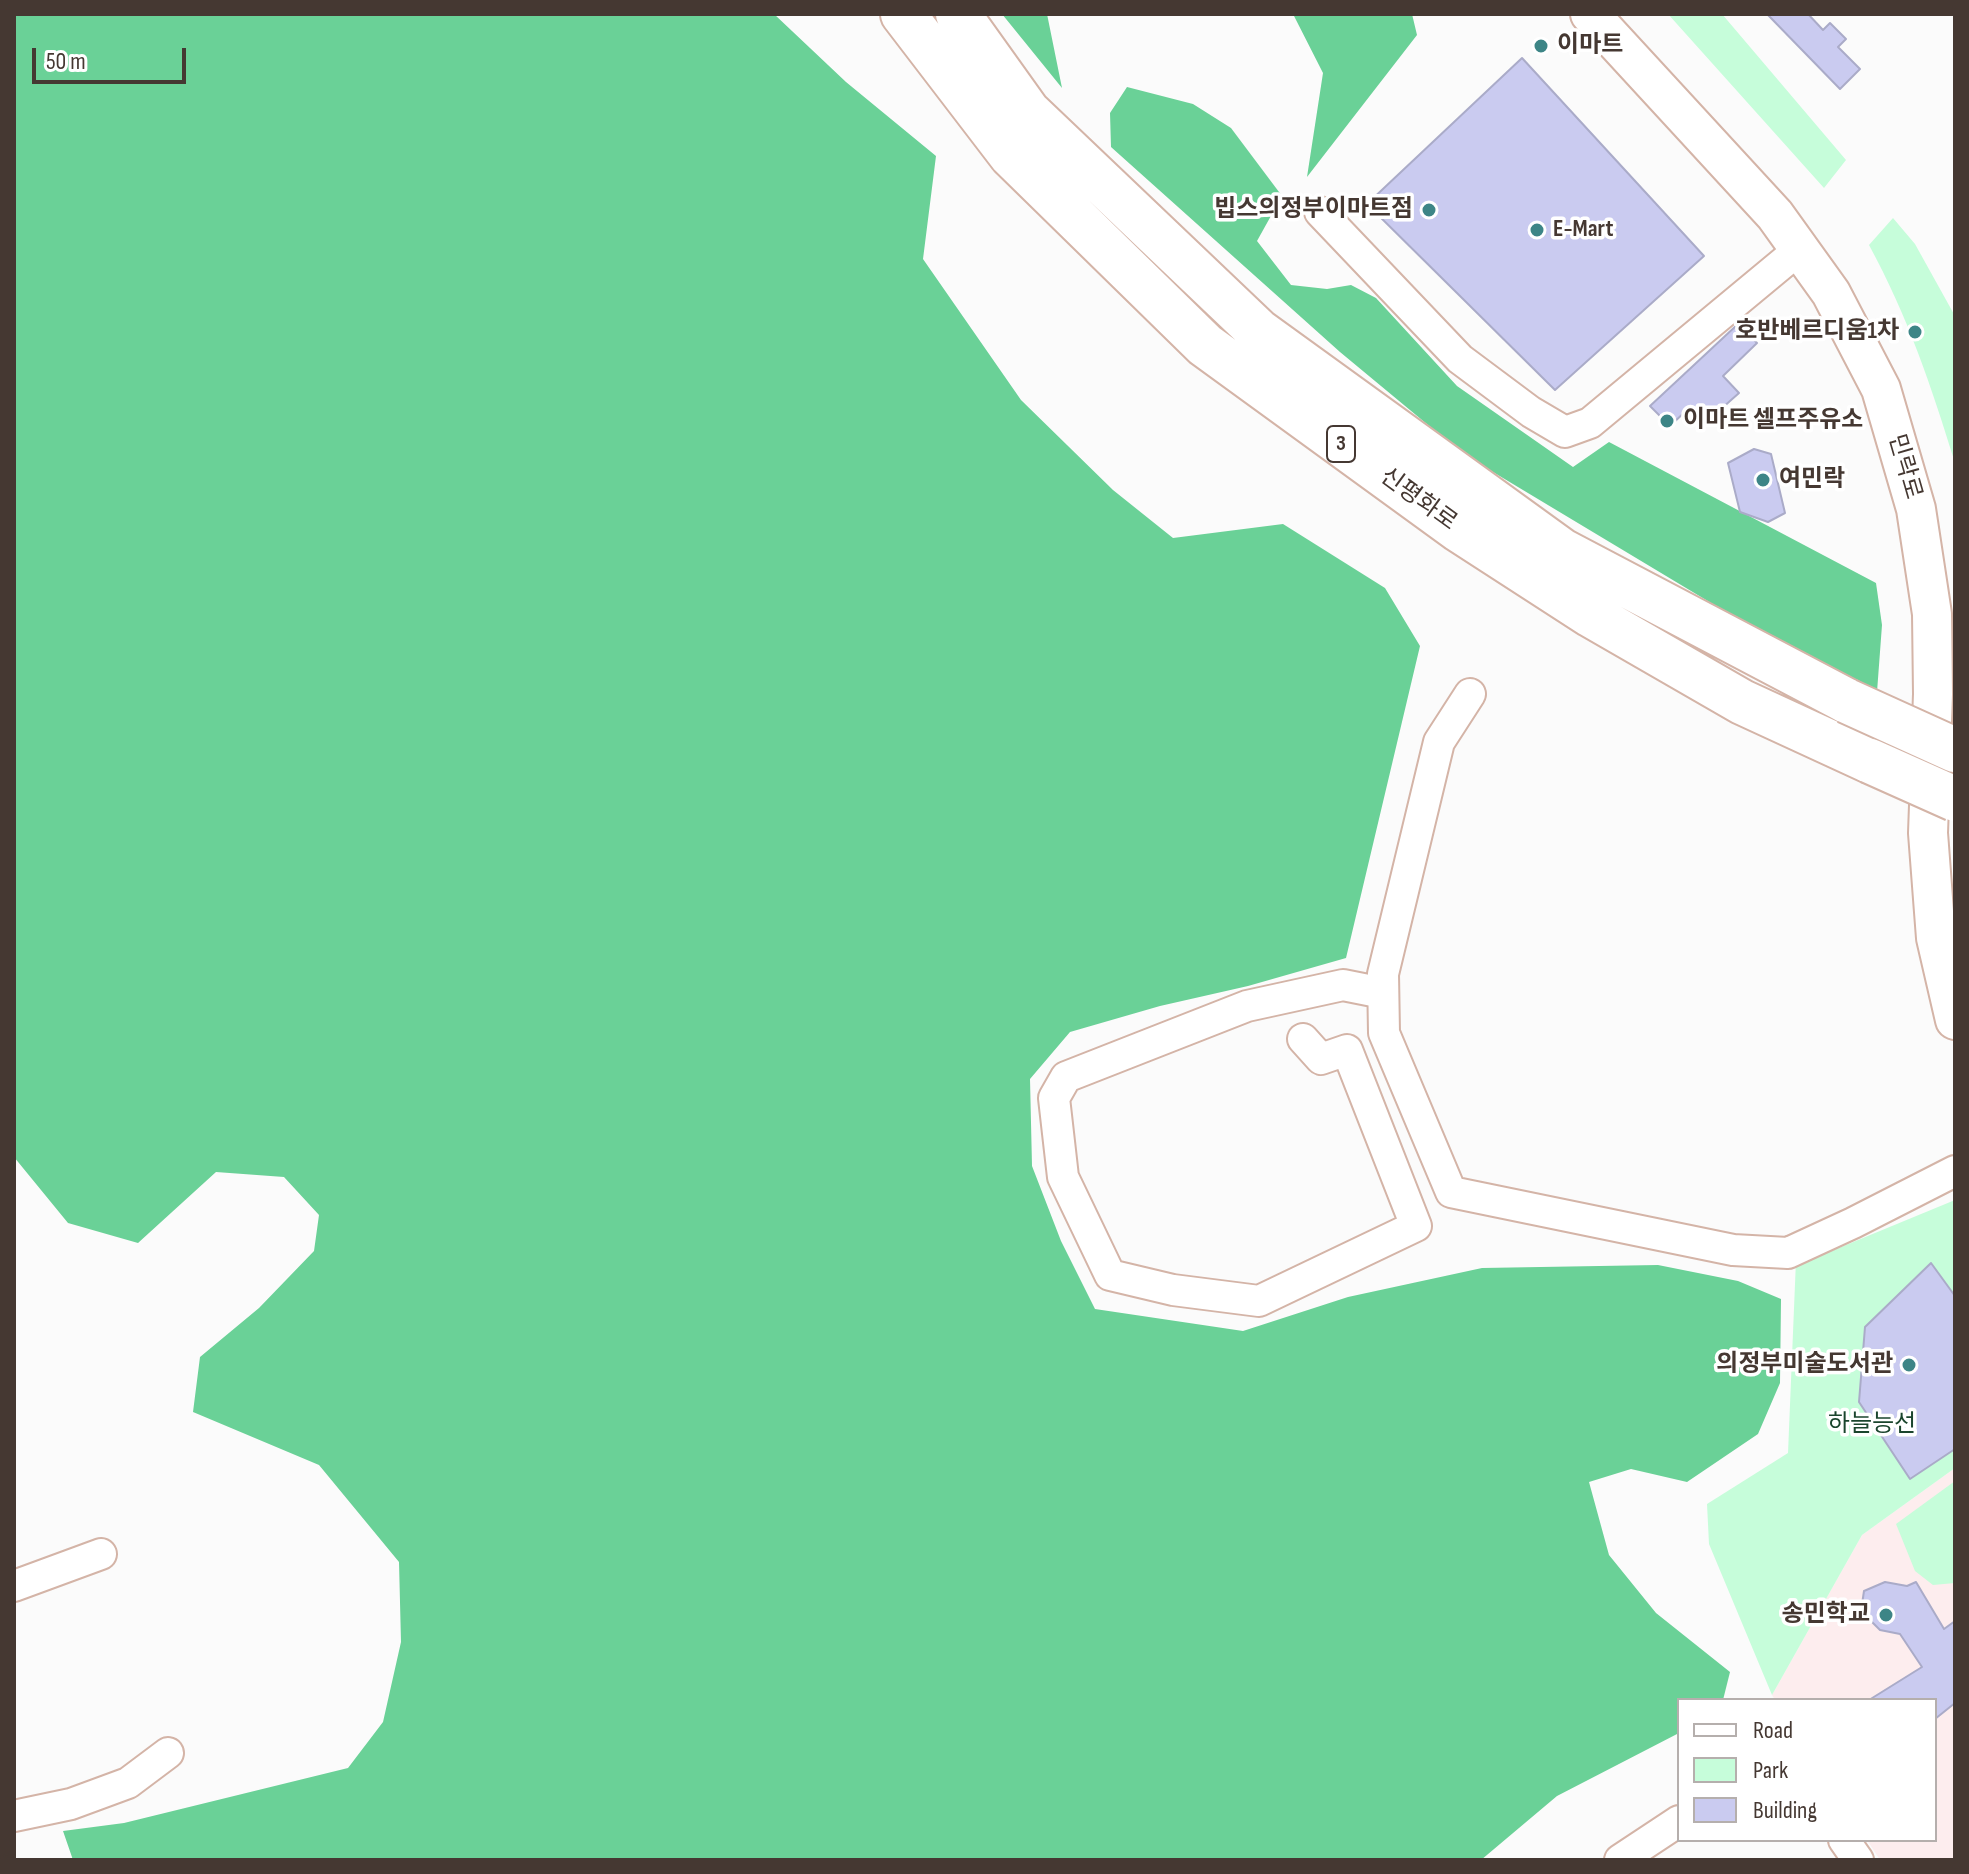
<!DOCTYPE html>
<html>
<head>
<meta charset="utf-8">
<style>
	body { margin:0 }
	#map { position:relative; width:1969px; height:1874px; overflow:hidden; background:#fbfbfb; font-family:"Sofia Sans Condensed",sans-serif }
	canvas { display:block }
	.frame { position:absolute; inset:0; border:16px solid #453832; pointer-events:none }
	.legend { position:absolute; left:1677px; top:1698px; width:260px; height:144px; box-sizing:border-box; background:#fff; border:2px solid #b5afad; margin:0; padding:10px 14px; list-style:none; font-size:24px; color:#453832 }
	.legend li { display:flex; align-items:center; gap:16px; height:40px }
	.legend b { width:40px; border:2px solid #b5afad }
	.scale { position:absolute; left:32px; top:48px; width:154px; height:36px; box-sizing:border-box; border:4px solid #453832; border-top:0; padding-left:10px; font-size:24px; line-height:28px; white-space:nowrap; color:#453832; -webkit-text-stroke:6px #fff; paint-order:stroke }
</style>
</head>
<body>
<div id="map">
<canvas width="1969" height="1874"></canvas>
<div class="frame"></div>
<ul class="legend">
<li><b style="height:10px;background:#fff"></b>Road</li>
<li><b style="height:22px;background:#c6fdda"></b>Park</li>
<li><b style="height:22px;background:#cacbf0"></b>Building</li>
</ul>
<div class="scale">50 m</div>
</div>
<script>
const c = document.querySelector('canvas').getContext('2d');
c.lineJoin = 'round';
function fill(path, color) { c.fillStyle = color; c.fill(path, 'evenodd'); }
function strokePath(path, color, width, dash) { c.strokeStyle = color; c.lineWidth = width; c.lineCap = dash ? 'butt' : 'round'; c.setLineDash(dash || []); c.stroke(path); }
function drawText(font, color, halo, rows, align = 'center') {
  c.font = font + ' "Sofia Sans Condensed","Noto Sans KR",sans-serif'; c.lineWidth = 7; c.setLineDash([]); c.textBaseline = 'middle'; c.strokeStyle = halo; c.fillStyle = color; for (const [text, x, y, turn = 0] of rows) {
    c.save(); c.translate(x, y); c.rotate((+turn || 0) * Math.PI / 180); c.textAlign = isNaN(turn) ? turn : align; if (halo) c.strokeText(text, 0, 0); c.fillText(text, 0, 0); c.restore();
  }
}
const education = new Path2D(`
	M1955,1468V1860H1880L1867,1840H1935V1700H1775L1772,1695L1862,1535Z`);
const green = new Path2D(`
	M1668,14H1722L1846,160L1824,188Z
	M1893,218L1915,244L1955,316V463C1931,385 1908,317 1869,245Z
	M1955,1200V1468L1862,1535L1772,1695L1709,1544L1707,1504L1788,1453L1796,1260L1829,1252Z
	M1955,1481V1583L1933,1585L1915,1571L1896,1524Z`);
const forest = new Path2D(`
	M14,14H774L846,82L936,156L923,259L1021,400L1113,490L1173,538L1283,524L1385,588L1420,646L1346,958L1248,986L1160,1006L1070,1032L1030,1079L1032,1166L1061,1241L1095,1309L1243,1331L1348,1297L1482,1268L1658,1265L1738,1281L1781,1299L1780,1383L1758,1434L1687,1482L1631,1469L1589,1482L1609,1555L1656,1613L1730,1672L1723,1700H1679V1733L1557,1796L1481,1860H73L63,1831L124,1823L348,1768L383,1722L401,1642L399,1562L319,1465L193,1412L200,1357L259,1308L314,1251L319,1215L284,1177L216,1172L138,1243L68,1223L14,1157Z
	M1002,14H1047L1062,88Z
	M1293,14H1412L1417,35L1307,177L1323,73Z
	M1127,87L1193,104L1231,128L1282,196L1257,241L1291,285L1327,289L1351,285L1376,298L1457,386L1573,467L1609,442L1876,583L1882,625L1877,692L1751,627L1463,454L1340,352L1111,147L1110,113Z`);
const building = new Path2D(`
	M1767,14H1808L1823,30L1830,23L1846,39L1838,47L1860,69L1840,89Z
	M1522,58L1704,256L1555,390L1367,204Z
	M1738,324L1757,343L1723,376L1739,393L1703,425L1688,409L1670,426L1650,406Z
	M1754,449L1771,454L1785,513L1768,522L1740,512L1728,463Z
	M1931,1263L1955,1296V1449L1910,1479L1859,1402L1865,1327Z
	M1885,1582L1907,1586L1916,1582L1944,1629L1955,1621V1703L1935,1719V1700H1869L1922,1667L1900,1634L1880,1630L1861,1611L1864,1591Z`);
const minor = new Path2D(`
	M1320,212L1460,359L1531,412L1565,432L1590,423L1801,248
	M1470,694L1439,742L1383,974L1384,1033L1451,1192L1733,1250L1788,1253L1853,1223L1955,1171
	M1303,1039L1321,1059L1347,1050L1416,1226L1259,1301L1173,1290L1110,1275L1063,1177L1054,1098L1066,1077L1247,1006L1343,985L1383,993
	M14,1586L101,1554
	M14,1816L71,1804L128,1783L168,1753
	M1844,1840L1858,1860
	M1620,1860L1679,1821`);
const major = new Path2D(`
	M1590,14L1775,215L1831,293L1881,389L1916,509L1932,614L1933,694L1928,833L1936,938L1955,1020`);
const highway = new Path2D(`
	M903,14L1011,155L1205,345L1458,529L1591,615L1742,702L1870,761
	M958,14L1028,112L1258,331L1562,551L1847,701`);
const highwayBridge = new Path2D(`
	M1847,701L1955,750
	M1870,761L1955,799`);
const markers = [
	[1541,46,8,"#3d8586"],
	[1429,210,8,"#3d8586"],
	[1537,230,8,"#3d8586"],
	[1915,332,8,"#3d8586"],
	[1667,421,8,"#3d8586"],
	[1763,480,8,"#3d8586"],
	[1909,1365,8,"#3d8586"],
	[1886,1615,8,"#3d8586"]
];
const shields = [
	[1341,444,28]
];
const shieldNames = [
	["3",1341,444]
];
const poiNames = [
	["이마트",1557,46],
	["빕스의정부이마트점",1413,210,"right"],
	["E-Mart",1553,230],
	["호반베르디움1차",1899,332,"right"],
	["이마트 셀프주유소",1683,421],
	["여민락",1779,480],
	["의정부미술도서관",1893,1365,"right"],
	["송민학교",1870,1615,"right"]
];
const streetNames = [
	["민락로",1904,467,74],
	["신평화로",1418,500,36]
];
const parkNames = [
	["하늘능선",1872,1425]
];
fill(education, '#fdedee');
fill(green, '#c6fdda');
fill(forest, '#6ad197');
fill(building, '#cacbf0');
strokePath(building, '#aaabc8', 2);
strokePath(minor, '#d4b4a7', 34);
strokePath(major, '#d4b4a7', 42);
strokePath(highway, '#d4b4a7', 48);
strokePath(minor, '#fff', 30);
strokePath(major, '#fff', 38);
strokePath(highway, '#fff', 44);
strokePath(highwayBridge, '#d4b4a7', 48, []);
strokePath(highwayBridge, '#fff', 44);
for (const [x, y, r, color] of markers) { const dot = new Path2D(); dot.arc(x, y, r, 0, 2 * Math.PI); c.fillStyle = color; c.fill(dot); strokePath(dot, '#fff', 3); }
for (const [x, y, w] of shields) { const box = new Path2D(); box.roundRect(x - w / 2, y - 18, w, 36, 6); c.fillStyle = '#fff'; c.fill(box); strokePath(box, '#453832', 2); }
drawText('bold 22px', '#453832', null, shieldNames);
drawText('bold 24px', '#453832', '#fff', poiNames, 'left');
drawText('24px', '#453832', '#fff', streetNames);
drawText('24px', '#1a452d', '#fff', parkNames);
</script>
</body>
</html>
